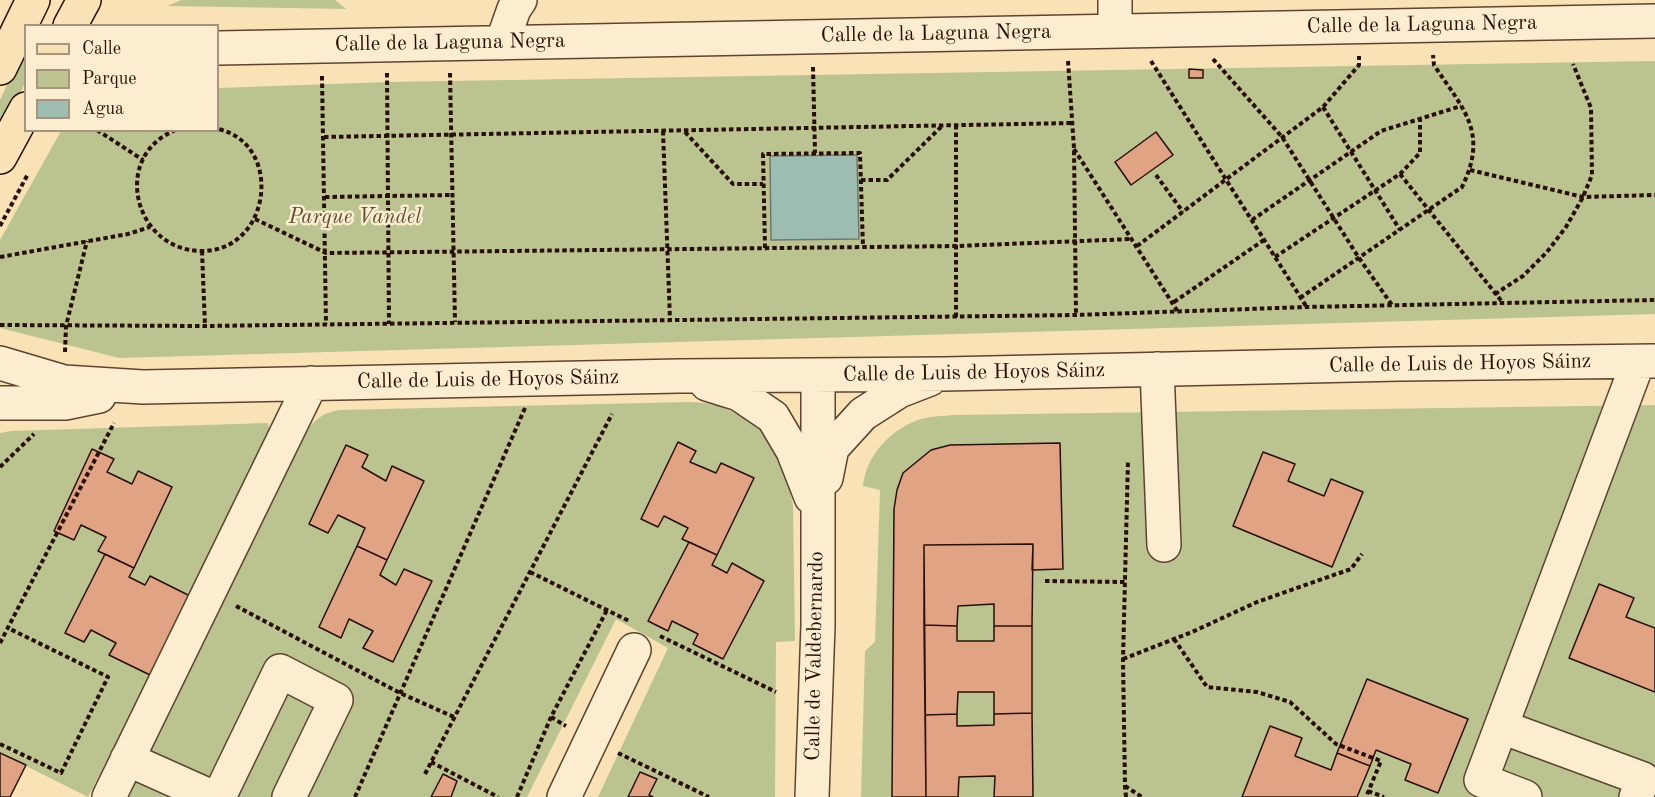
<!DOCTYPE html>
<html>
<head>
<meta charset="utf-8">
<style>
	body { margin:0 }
	#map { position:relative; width:1655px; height:797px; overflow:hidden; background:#fae2b7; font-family:"Old Standard TT",serif }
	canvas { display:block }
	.legend { position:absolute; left:24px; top:24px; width:195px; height:108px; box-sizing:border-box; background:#fcecd0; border:2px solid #a8947e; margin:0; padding:8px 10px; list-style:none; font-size:18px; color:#2a0f03 }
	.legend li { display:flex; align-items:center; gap:12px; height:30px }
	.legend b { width:30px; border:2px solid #a8947e }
</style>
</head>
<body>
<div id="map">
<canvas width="1655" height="797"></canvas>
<ul class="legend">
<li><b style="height:8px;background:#fae2b7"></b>Calle</li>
<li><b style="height:16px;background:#bbc491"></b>Parque</li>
<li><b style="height:16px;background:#9ebdb2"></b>Agua</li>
</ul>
</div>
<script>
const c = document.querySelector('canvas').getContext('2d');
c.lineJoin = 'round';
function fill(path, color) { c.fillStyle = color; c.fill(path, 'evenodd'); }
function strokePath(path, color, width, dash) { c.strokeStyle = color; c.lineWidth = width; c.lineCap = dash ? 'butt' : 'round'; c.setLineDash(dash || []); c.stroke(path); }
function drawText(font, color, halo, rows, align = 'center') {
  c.font = font + ' "Old Standard TT",serif'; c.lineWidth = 5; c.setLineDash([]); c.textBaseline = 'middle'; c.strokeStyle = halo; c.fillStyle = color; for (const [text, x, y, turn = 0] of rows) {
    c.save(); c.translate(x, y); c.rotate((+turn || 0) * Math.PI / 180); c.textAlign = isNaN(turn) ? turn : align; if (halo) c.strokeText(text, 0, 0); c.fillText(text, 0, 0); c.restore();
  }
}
const green = new Path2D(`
	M181,0H335L346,9L168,6Z
	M25,45V83L0,133V100Z
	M1655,61V314L119,358L0,328V240L61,131L218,130V88L388,82Z
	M688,402L705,403L720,406L749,420L762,430L788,475L793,506L795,641L776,642L775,797H598L668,648L616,619L527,797H119L301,438C312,423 320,413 339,410Z
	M1655,405V797H861L865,651L875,642L880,490L863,486C866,455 892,428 921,419C932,416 943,416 954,415Z
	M268,423L272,441L88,797L0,753V433L11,431Z`);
const water = new Path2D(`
	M857,155L859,239L771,240L770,156Z`);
const building = new Path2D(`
	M1189,69L1203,70V78H1189Z
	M1156,132L1173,155L1131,185L1115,162Z
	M678,442L696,451L690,462L716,473L721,463L754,478L717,555L682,539L688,528L664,516L658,527L641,519Z
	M1060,443L1063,569L1032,570L1033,544L924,545L926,797H892L894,509L897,490L903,473L931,450L950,445Z
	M346,445L368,455L362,467L386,481L392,466L424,481L387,560L357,546L365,528L338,515L328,533L309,524Z
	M92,449L114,459L107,472L132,484L138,471L172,487L134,568L98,551L106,537L81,525L74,540L54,531Z
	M1263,452L1295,464L1288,481L1324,496L1331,479L1363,492L1332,567L1233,526Z
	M689,542L717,555L712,565L727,573L732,563L764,581L723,659L693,644L698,634L672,621L668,631L648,621Z
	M1033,544L1032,626H994V604L958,606L957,626L924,625V545Z
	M357,546L387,560L380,575L396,585L404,569L432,581L393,662L363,648L373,631L349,619L341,638L319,627Z
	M105,554L134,568L129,577L145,585L150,576L190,596L150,675L109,655L116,643L91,630L84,642L65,633Z
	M1599,584L1634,598L1626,617L1655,628V692L1569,658Z
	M924,625L957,626V641H994V626H1032V713L994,714V692H958L957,714L925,715Z
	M1367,679L1468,719L1438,793L1405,780L1411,764L1376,750L1370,766L1337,753Z
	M1032,713L1033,797H994L995,776L959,777L958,797H926L925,715L957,714V726L994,725V714Z
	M1270,726L1302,738L1295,756L1331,770L1337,753L1370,766L1357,797H1242Z
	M0,753L26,765L10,797H0Z
	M640,772L657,779L649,795L653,797H628Z
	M443,774L457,781L451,797H431Z`);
const path = new Path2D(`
	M1213,59L1282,137L1359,258L1392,305
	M1068,61L1074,148L1076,315
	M1151,61L1306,306
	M813,67L815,153
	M387,73L389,324
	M450,73L455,322
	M322,76L326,324
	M1323,107L1400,230
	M97,130L143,160
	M176,130C111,155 133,249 200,251C271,253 285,144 218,129
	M663,131L670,320
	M685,132L733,184H763
	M324,137L1073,123
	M1074,149L1178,312
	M1470,170L1583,197L1655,195
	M1400,174L1503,303
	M1156,175L1183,212
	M861,180H887L941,127
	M325,197L452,195
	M255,219L326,253L957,246L1132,239
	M1252,220L1381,131L1461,106
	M0,226L28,174
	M1137,246L1323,107L1359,65V56
	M765,248L763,154L860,153L863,247
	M202,251L205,326
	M0,257L128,234L150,227
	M1275,257L1400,174L1420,153V119
	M1495,294L1523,276L1547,252L1566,227L1583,197L1592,175L1591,108L1573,64
	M1300,298L1462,187C1489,132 1463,109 1434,65L1433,55
	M1174,302L1264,240
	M956,317V126
	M0,325L205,326L1076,315L1306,307L1655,300
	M65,352L66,326L87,241
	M0,467L34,434
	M530,572L629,621
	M1045,581L1125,582
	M236,606L400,693L454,717
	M660,636L776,692
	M1174,639L1207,687L1257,692L1290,702L1336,744L1381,761L1366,797
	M0,643L114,423
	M1123,659L1192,632L1257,602L1351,569L1362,554
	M551,717L566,726
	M0,744L61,773L108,677L8,628
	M618,753L709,797
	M431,762L498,797
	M425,774L612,414
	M1125,786L1142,797
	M1368,791L1384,797
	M355,797L525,408
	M517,797L551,717L607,610
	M1126,797L1125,786L1123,659L1128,460`);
const minor = new Path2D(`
	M1115,0V31
	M502,43L514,9L520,0
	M218,48L1655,21
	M0,363L64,382L143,387L679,376L944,374L1400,364L1655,361
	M1157,369L1164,545
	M707,384L739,394L773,417L793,451L811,497
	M0,403H65L99,396
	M826,478L832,448L863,414L899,391L930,379
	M1502,727L1643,779L1636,797
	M127,759L212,797
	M109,797L311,383
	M219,797L280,671L336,700L289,797
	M564,797L634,650
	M812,797L818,625V376
	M1525,797L1481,780L1638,362`);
const major = new Path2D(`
	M70,26L84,0
	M0,68L33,0
	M0,157L26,109`);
const streetNames = [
	["Calle de la Laguna Negra",1422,25,-1],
	["Calle de la Laguna Negra",936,34,-1],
	["Calle de la Laguna Negra",450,43,-1],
	["Calle de Luis de Hoyos Sáinz",1460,364,-1],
	["Calle de Luis de Hoyos Sáinz",974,373,-1],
	["Calle de Luis de Hoyos Sáinz",488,380,-1],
	["Calle de Valdebernardo",815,656,-89]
];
const parkNames = [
	["Parque Vandel",355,217]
];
fill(green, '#bbc491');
fill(water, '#9ebdb2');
strokePath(water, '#70776c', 1.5);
fill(building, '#e0a484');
strokePath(building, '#2a0f03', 1.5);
strokePath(minor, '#5e4430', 36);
strokePath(major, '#2a0f03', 36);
strokePath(path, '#2a0f03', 4, [4.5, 3]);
strokePath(minor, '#fcecd0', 33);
strokePath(major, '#fae2b7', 33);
drawText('21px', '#2a0f03', '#fcecd0', streetNames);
drawText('italic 21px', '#5d4e35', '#fcecd0', parkNames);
</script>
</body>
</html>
